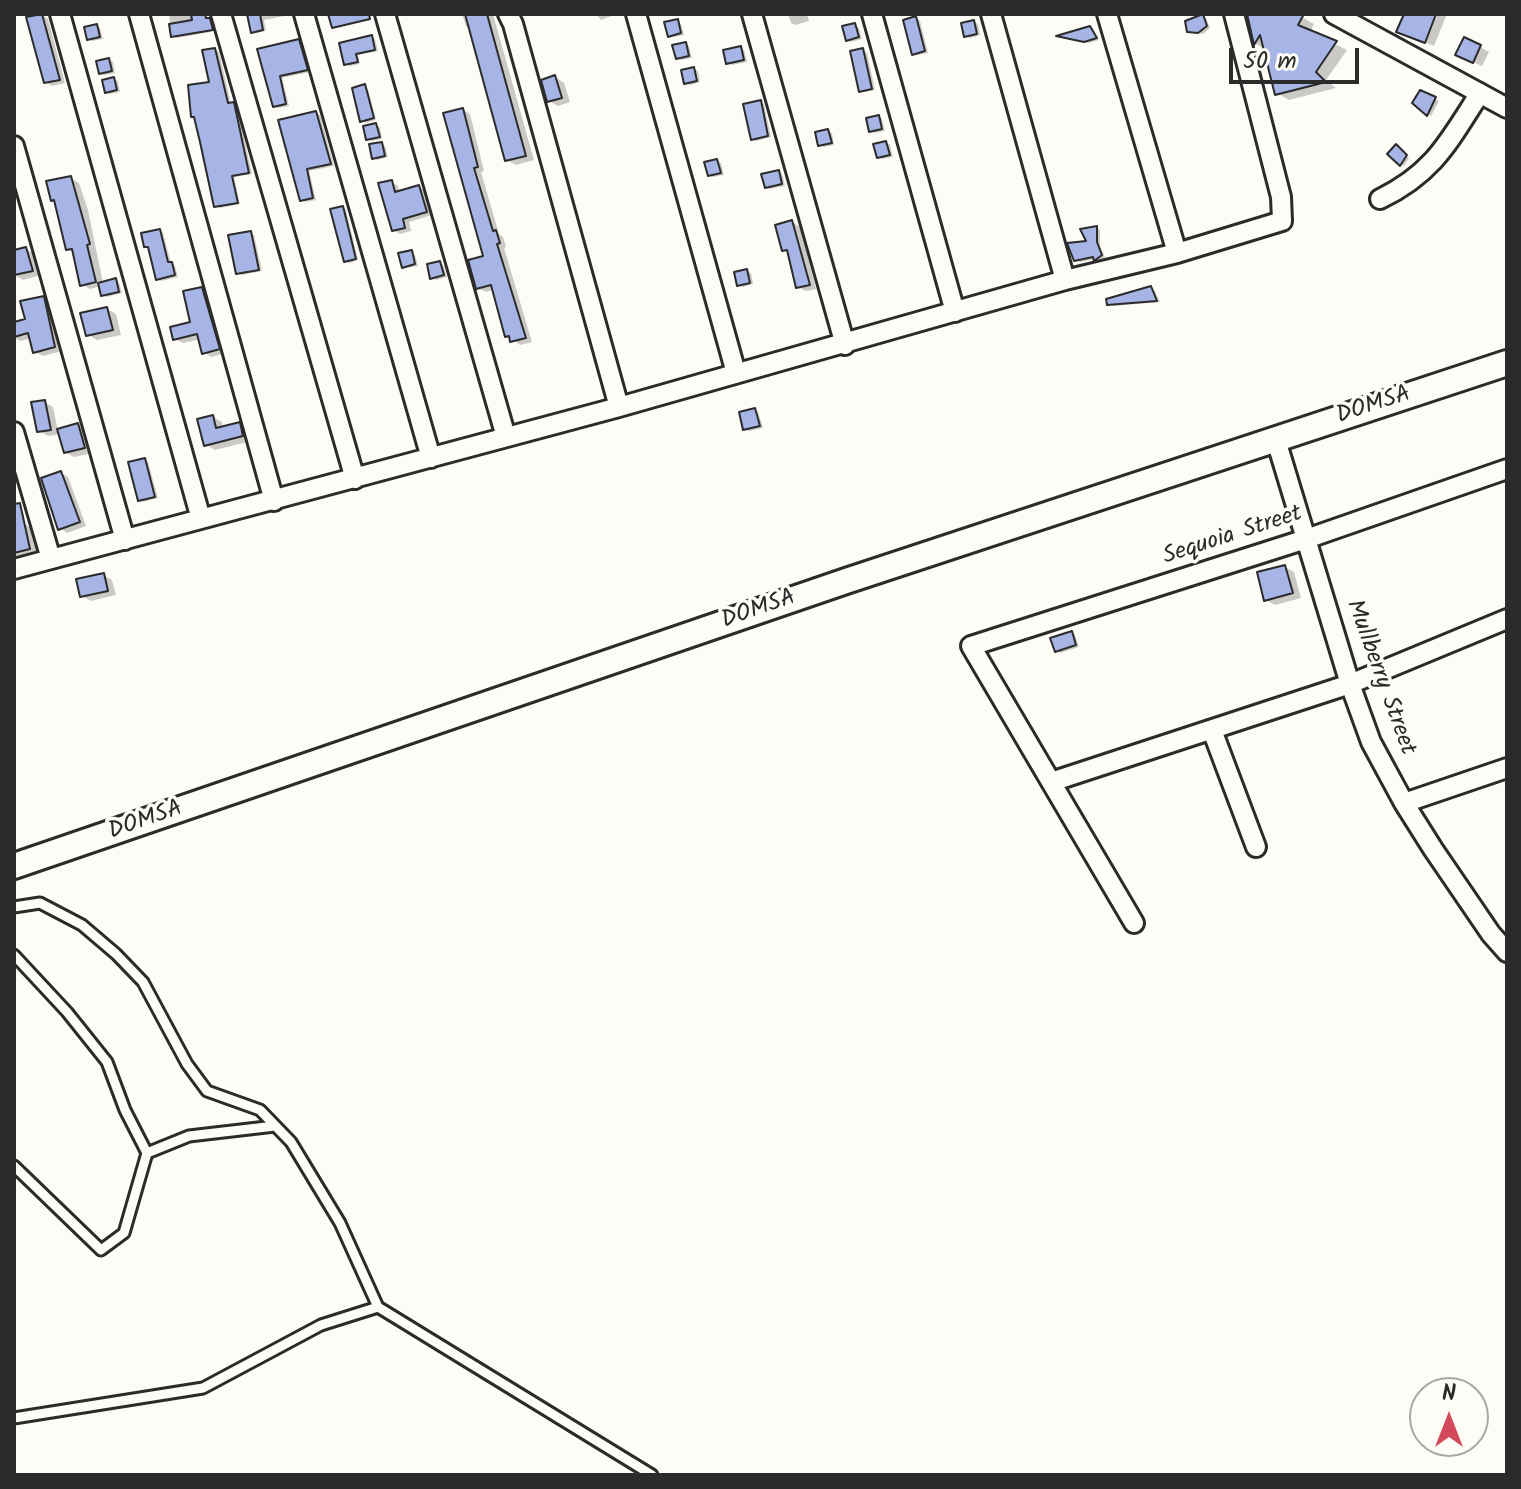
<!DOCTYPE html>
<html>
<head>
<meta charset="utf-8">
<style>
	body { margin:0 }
	#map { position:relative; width:1521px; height:1489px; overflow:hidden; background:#fdfcf7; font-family:Kalam,sans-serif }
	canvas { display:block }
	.frame { position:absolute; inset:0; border:16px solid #2b2b2b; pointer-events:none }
	.north { position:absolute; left:1409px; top:1377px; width:80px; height:80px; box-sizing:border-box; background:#fdfcf7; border:2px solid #a9a8a5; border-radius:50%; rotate:0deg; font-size:22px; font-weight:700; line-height:32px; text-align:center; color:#2b2b2b }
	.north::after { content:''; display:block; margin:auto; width:28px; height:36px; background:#d1495b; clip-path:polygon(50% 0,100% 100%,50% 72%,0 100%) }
	.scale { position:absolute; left:1229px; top:48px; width:130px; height:36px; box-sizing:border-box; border:4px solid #2b2b2b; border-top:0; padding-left:10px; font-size:24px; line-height:28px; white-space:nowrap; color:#2b2b2b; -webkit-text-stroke:6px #fdfcf7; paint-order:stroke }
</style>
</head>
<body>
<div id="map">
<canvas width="1521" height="1489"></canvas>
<div class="frame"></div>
<div class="north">N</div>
<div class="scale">50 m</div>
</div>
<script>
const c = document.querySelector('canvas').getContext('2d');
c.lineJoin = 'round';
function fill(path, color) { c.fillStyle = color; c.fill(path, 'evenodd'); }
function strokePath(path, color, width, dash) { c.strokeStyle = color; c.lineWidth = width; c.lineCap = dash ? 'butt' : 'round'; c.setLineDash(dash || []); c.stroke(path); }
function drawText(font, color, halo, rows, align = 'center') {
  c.font = font + ' Kalam,sans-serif'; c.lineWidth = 7; c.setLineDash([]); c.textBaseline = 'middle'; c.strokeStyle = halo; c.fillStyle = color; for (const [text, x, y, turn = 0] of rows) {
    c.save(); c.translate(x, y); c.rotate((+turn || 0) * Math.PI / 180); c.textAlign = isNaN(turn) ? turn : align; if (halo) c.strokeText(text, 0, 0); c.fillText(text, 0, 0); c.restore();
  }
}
const shadow = new Path2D(`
	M169,14H206L211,32L176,38L172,36Z
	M249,14H290V15L264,20L266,31L256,33L252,31Z
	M462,14H493L534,160L516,165L507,160L471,29L466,26Z
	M596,14H617L601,20Z
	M788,14H807L809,21L795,25L791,23Z
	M1249,14H1296L1314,24L1310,32L1347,50L1326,80L1336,88L1289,100L1277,93L1265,49L1256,44Z
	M1406,14H1447L1434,46L1398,31Z
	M42,15L48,19L65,83L52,86L45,82Z
	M1203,16L1206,18L1210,28L1203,34L1189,31Z
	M916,18L920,21L928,53L917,55L913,53Z
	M677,21L681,24L684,35L673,37L669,35Z
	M974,22L978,24L980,35L970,38L966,36Z
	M855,25L859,28L862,39L851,42L847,39Z
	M96,26L100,28L103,39L92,41L89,39Z
	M1090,28L1099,40L1089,43L1061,36Z
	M372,37L375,39L378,51L358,55L360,64L350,66L346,64Z
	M298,41L302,43L310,72L282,78L289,106L279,108L275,106L259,50Z
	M685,44L689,46L692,58L681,60L678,58Z
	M1480,47L1489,52L1482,66L1467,59Z
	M740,48L744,50L747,62L732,65L728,63Z
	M215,50L219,52L231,104L237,106L252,174L234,177L240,204L220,208L216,206L211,83Z
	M863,51L867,53L875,90L864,92L861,90Z
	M109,60L113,62L115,73L105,75L101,73Z
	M694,69L698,71L700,82L690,85L686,83Z
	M555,77L564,83L570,102L558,106L549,101Z
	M114,79L118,81L120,92L110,94L106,92Z
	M365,86L368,89L376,120L366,123L362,120Z
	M1421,92L1439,101L1431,116L1414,103Z
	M761,102L764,104L771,137L756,141L752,139Z
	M463,110L470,114L484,171L481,172L499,234L503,237L506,247L504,248L532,342L520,345L507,335L494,290L486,292L478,288L485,257Z
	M316,113L320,115L334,166L309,171L316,200L306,202L302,200Z
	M879,117L882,119L885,131L875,133L871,131Z
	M376,125L380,127L382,139L372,141L368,139Z
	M828,131L832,133L834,145L824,147L820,145Z
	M886,143L890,145L893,157L882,159L878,157Z
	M381,144L385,146L388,157L377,160L374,158Z
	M1397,146L1409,158L1404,166L1401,164Z
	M717,161L721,163L724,175L713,177L709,175Z
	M779,172L782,174L785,186L770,189L766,187Z
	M70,178L79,183L88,210L103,283L116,280L119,283L122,293L107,297L103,295L101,286L90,289L82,284L75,253L68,249L56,202L53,200Z
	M391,182L398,186L400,193L419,187L425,191L432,215L409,222L411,231L400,234L393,230Z
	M343,208L346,210L358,260L349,263L345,261Z
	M792,222L800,227L816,289L806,291L798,287L790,254L783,250Z
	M1096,228L1100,230V246L1105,257L1099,261L1095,259L1080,262L1076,259Z
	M160,231L163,233L171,263L175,266L178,277L161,281L158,279L150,248L146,246Z
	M250,233L254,235L262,271L242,275L238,273Z
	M26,249L35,254L41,275L23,280L14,275V252Z
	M411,252L415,255L418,266L407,268L404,266Z
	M440,263L444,266L447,277L436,280L432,277Z
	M747,271L751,273L753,284L743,287L739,285Z
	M1151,288L1155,291L1160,302L1113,306L1109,304Z
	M202,289L210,293L226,353L211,357L204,352L201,339L183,343L175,339L192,323Z
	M43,298L51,302L62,351L43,356L35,352L32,338L20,341L14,337V324L27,321Z
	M107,309L116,314L121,335L97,340L88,335Z
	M44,402L53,407L58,431L78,426L87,431L93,453L74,457L65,452L60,434L48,436L39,431Z
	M755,410L758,412L763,428L749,431L745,429Z
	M213,417L222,422L223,428L239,424L248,429L251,441L215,450L206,445Z
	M144,460L148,462L158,498L143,502L139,500Z
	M61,473L68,477L86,526L67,533L60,528Z
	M14,506L22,510L25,524L31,528L37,553L14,557Z
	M1285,567L1294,572L1301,598L1275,605L1266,600Z
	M103,575L112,580L116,595L91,601L82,596Z
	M1072,633L1075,635L1079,647L1060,653L1057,651Z`);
const building = new Path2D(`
	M42,14L60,80L44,83L26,17Z
	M191,14H205L206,18H210L213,30L171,37L169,24L192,20Z
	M247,14H260L263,30L251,33Z
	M328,14H369L370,19L332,28Z
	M465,14H487L526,156L505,161Z
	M1203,14L1207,26L1198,33L1187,32L1185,21Z
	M1247,14H1304L1298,25L1337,41L1316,72L1326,82L1275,95L1260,35L1254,45Z
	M1404,14H1436L1425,43L1396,32Z
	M916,16L925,51L912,55L903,20Z
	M678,19L681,33L668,37L664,22Z
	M974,20L977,34L964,37L961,23Z
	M855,23L859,37L846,41L842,26Z
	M97,24L100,37L87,40L84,27Z
	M1090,26L1097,38L1084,42L1056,36Z
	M372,35L375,50L356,54L358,62L344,65L339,43Z
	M1464,37L1481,45L1473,63L1455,55Z
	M299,39L308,70L280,76L286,104L273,107L257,49Z
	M686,42L689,56L676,59L672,45Z
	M741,46L744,60L726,64L723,50Z
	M215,48L228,103L234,102L249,173L232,176L238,203L214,207L200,142L194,117H191L188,85L209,82L202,50Z
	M863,48L872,89L859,92L850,51Z
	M109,58L112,71L99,74L96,61Z
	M694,67L697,81L684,84L681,70Z
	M555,75L562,98L547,102L541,80Z
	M114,77L117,90L105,93L102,80Z
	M365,84L374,118L360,122L352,88Z
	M1420,90L1436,97L1427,116L1412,103Z
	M761,100L768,136L751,140L743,104Z
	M463,108L478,167L474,168L493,231L496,230L500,243L497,244L526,338L510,342L509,336L505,337L491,285L476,289L468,260L483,256L443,113Z
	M316,111L331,164L307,169L313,198L300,201L278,120Z
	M879,115L882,129L869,132L866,118Z
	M376,123L380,137L366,140L363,126Z
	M828,129L832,143L818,146L815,132Z
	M886,141L890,155L877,158L873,144Z
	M382,142L385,156L372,159L369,144Z
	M1396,144L1407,155L1400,166L1387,154Z
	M717,159L721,173L708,176L704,162Z
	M779,170L782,184L765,188L761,174Z
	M71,176L90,244L87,245L96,282L80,286L72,249L66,250L54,200L51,201L46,181Z
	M392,180L395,192L419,185L427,212L403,219L405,228L392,231L378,183Z
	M343,206L356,259L344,262L330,209Z
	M792,220L810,285L796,288L787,250L782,251L775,225Z
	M1097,226V242L1102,255L1094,261L1093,257L1074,261L1067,243L1086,241L1080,229Z
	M160,229L168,262H172L175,275L156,280L148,247H144L141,233Z
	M251,231L259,270L236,274L228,235Z
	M26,247L33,271L14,275V250Z
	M412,250L415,264L402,268L398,253Z
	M440,261L444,275L430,279L427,264Z
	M747,269L750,283L737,286L734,272Z
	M116,278L119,292L101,296L98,283Z
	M1151,286L1157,301L1107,305L1106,299Z
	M202,287L220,349L202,354L197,334L173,340L170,327L190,322L183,291Z
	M44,296L55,347L33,353L28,333L14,337V322L25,319L20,301Z
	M107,307L113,330L86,336L80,313Z
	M45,400L51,430L37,432L31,402Z
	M755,408L760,426L743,430L739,412Z
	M213,415L216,428L240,422L243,436L204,446L197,419Z
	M78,423L85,448L64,453L57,429Z
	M145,458L155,497L138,501L128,462Z
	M61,471L80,522L58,530L41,478Z
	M20,503L30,549L14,553V504Z
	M1285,565L1293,593L1264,601L1257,572Z
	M104,573L108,591L80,597L76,579Z
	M1072,631L1076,645L1055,652L1050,638Z`);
const lane = new Path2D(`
	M14,907L40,903L82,925L116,954L143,982L187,1064L207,1091L260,1110L291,1142L340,1223L378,1307L652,1475
	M14,955L67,1012L107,1062L125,1110L147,1153L124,1233L101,1250L14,1166
	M147,1153L189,1136L275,1126
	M14,1418L203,1388L321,1325L378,1307`);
const street = new Path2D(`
	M60,14L201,519
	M139,14L274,501
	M221,14L355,479
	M304,14L431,458
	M385,14L506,437
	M508,14L513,24L619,407
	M636,14L736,373
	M752,14L845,345
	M872,14L955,312
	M991,14L1065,280
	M1107,14L1177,253
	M1334,14L1507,108
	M14,146L125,540
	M1380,199C1434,173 1449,141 1480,93
	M14,432L51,559
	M1276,440L1350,684L1371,742L1404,803L1433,849L1491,934L1507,952
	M14,569L619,407L1065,280L1177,253L1282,221L1281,197L1234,14
	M1212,730L1256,847
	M1051,782L1350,684L1507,619
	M1404,803L1507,768
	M1134,923L971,646L1306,539L1507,469`);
const secondary = new Path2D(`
	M14,866L846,581L1507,363`);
const streetNames = [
	["DOMSA",1374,407,-18],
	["Sequoia Street",1233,537,-18],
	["DOMSA",759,611,-19],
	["Mullberry Street",1379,678,70],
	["DOMSA",146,822,-19]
];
fill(shadow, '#0003');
fill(building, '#a6b5e5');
strokePath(building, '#2b2b2b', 2);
strokePath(lane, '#2b2b2b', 15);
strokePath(street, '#2b2b2b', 24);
strokePath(secondary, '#2b2b2b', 30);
strokePath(lane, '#fdfcf7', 9);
strokePath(street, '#fdfcf7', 18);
strokePath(secondary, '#fdfcf7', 24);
drawText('24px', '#2b2b2b', '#fdfcf7', streetNames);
</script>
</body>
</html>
